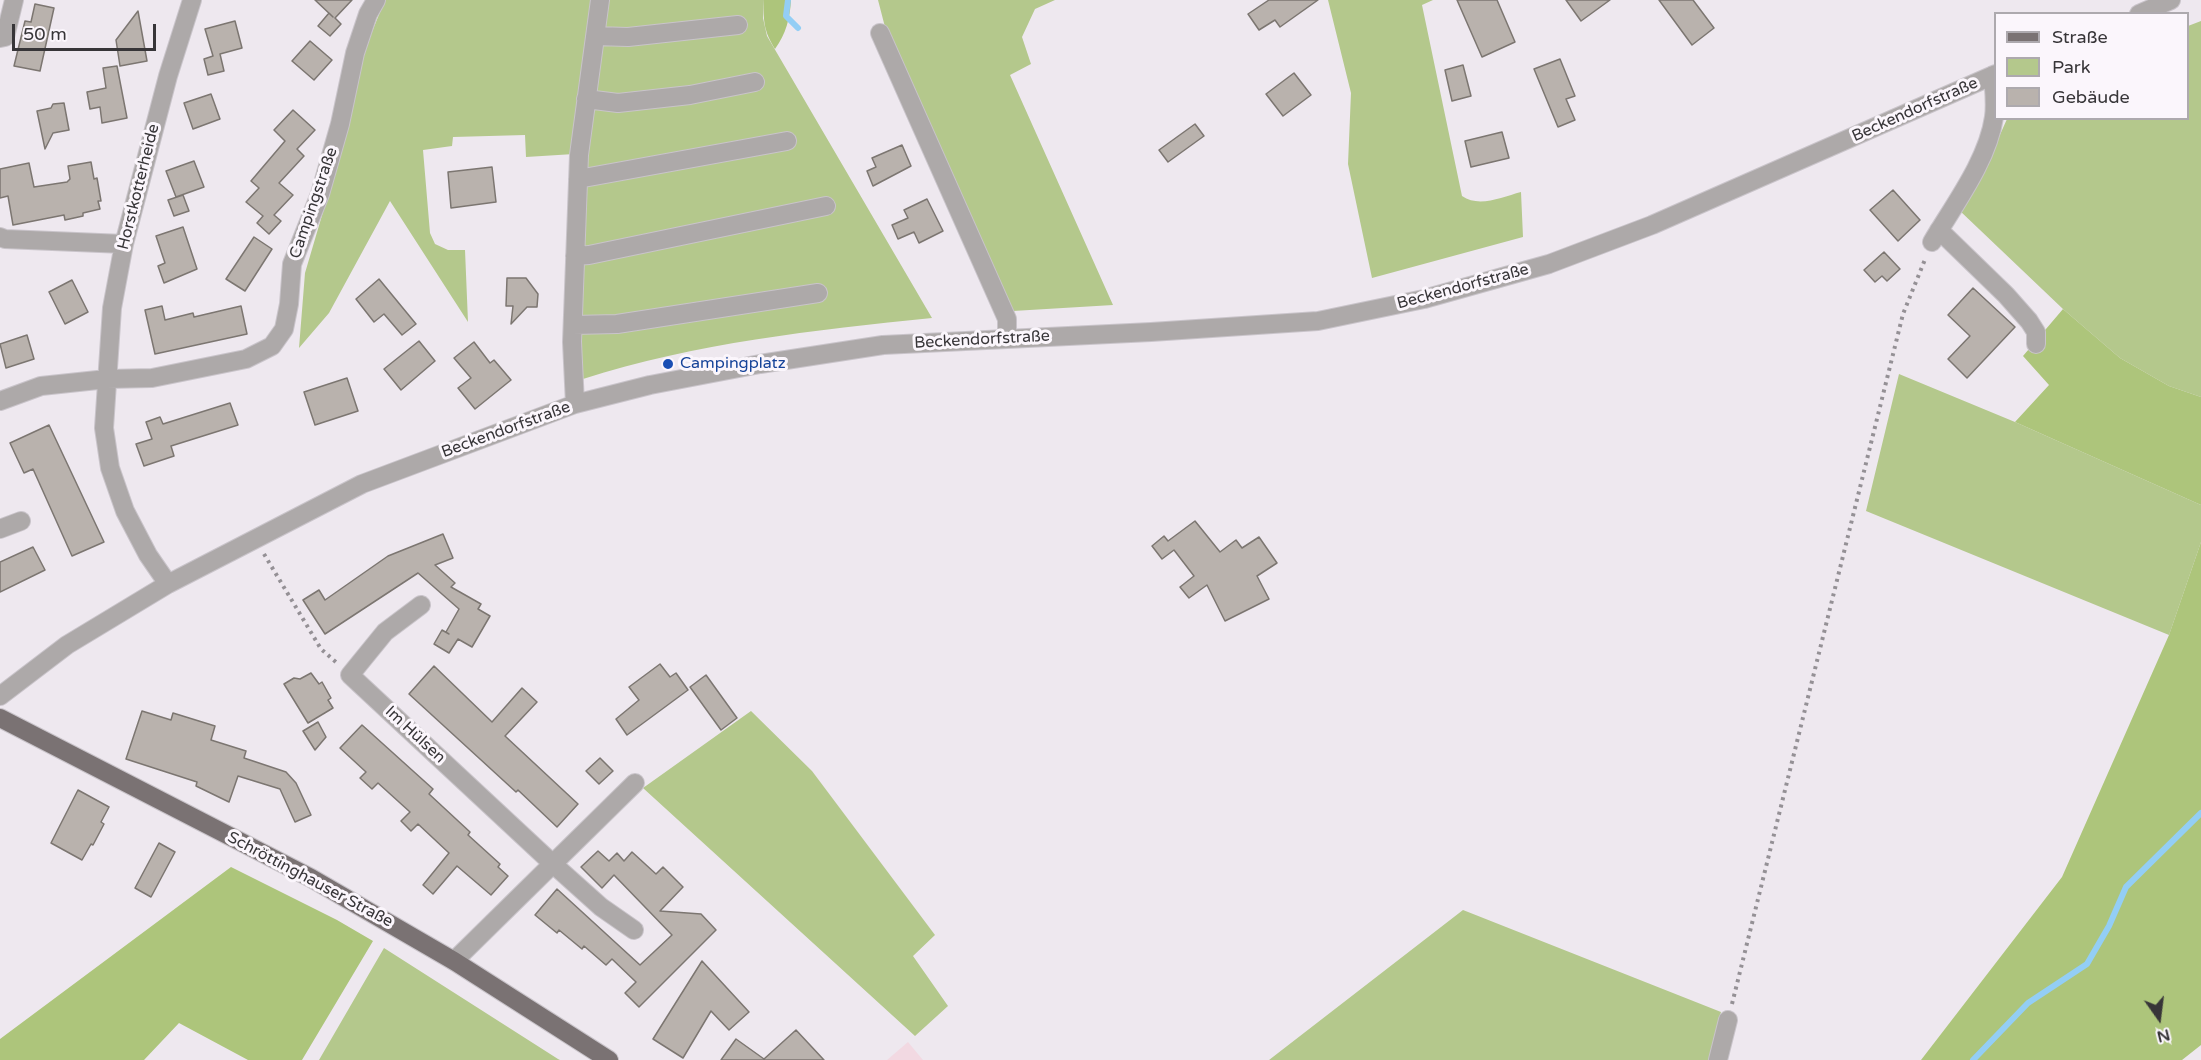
<!DOCTYPE html>
<html>
<head>
<meta charset="utf-8">
<style>
	body { margin:0 }
	#map { position:relative; width:2201px; height:1060px; overflow:hidden; background:#eee8ef; font-family:"Varela Round",sans-serif }
	canvas { display:block }
	.legend { position:absolute; left:1994px; top:12px; width:195px; height:108px; box-sizing:border-box; background:#fbf6fc; border:2px solid #ada9ae; margin:0; padding:8px 10px; list-style:none; font-size:18px; color:#373538 }
	.legend li { display:flex; align-items:center; gap:12px; height:30px }
	.legend b { width:30px; border:2px solid #ada9ae }
	.north { position:absolute; left:2129px; top:988px; width:60px; height:60px; -webkit-text-stroke:4px #fbf6fc; paint-order:stroke; rotate:166deg; font-size:16px; font-weight:700; line-height:24px; text-align:center; color:#373538 }
	.north::after { content:''; display:block; margin:auto; width:21px; height:27px; background:#373538; clip-path:polygon(50% 0,100% 100%,50% 72%,0 100%) }
	.scale { position:absolute; left:12px; top:24px; width:144px; height:27px; box-sizing:border-box; border:3px solid #373538; border-top:0; padding-left:8px; font-size:18px; line-height:21px; white-space:nowrap; color:#373538; -webkit-text-stroke:4px #fbf6fc; paint-order:stroke }
</style>
</head>
<body>
<div id="map">
<canvas width="2201" height="1060"></canvas>
<ul class="legend">
<li><b style="height:8px;background:#7a7273"></b>Straße</li>
<li><b style="height:16px;background:#b4c88c"></b>Park</li>
<li><b style="height:16px;background:#b9b2ad"></b>Gebäude</li>
</ul>
<div class="north">N</div>
<div class="scale">50 m</div>
</div>
<script>
const c = document.querySelector('canvas').getContext('2d');
c.lineJoin = 'round';
function fill(path, color) { c.fillStyle = color; c.fill(path, 'evenodd'); }
function strokePath(path, color, width, dash) { c.strokeStyle = color; c.lineWidth = width; c.lineCap = dash ? 'butt' : 'round'; c.setLineDash(dash || []); c.stroke(path); }
function drawText(font, color, halo, rows, align = 'center') {
  c.font = font + ' "Varela Round",sans-serif'; c.lineWidth = 6; c.setLineDash([]); c.textBaseline = 'middle'; c.strokeStyle = halo; c.fillStyle = color; for (const [text, x, y, turn = 0] of rows) {
    c.save(); c.translate(x, y); c.rotate((+turn || 0) * Math.PI / 180); c.textAlign = isNaN(turn) ? turn : align; if (halo) c.strokeText(text, 0, 0); c.fillText(text, 0, 0); c.restore();
  }
}
const commercial = new Path2D(`
	M908,1042L923,1060H887Z`);
const green = new Path2D(`
	M385,0H594L574,154L526,157L525,135L453,137L452,146L423,150L430,233L435,244L448,250H465L468,322L390,201L329,313L299,348L305,273L328,195L362,56Z
	M605,0H764L763,18L767,36L932,318C815,330 695,343 583,379L576,350L583,155Z
	M878,0H1055L1035,9L1022,37L1031,64L1010,75L1113,305L1013,311L885,27Z
	M1328,0H1433L1422,5L1462,196C1479,208 1502,197 1521,192L1523,237L1372,278L1348,164L1351,93Z
	M2201,21V397L2169,386L2120,358L2063,309L1959,210L1986,166L2007,119L2188,118V26Z
	M1899,374L2015,422L2201,505V542L2169,635L1866,511Z
	M751,711L812,771L935,935L913,956L948,1006L915,1036L643,788Z
	M1463,910L1721,1012L1709,1060H1269Z
	M384,948L558,1059L560,1060H319Z`);
const forest = new Path2D(`
	M764,0H791C790,18 786,34 775,49C764,31 763,21 764,0Z
	M2063,309L2120,358L2169,386L2201,397V505L2015,422L2049,385L2023,356Z
	M2201,542V1045L2182,1060H1921L2062,877L2169,635Z
	M231,867L337,920L373,941L302,1060H248L179,1023L144,1060H0V1039Z`);
const stream = new Path2D(`
	M788,0L786,16L798,28
	M1973,1060L2028,1003L2087,964L2109,926L2126,887L2201,813`);
const building = new Path2D(`
	M315,0H352L335,18L341,24L330,36L318,26L329,13L333,17Z
	M1269,0H1318L1280,27L1275,20L1259,30L1248,14Z
	M1457,0H1497L1515,42L1482,57Z
	M1566,0H1610L1581,21Z
	M1659,0H1693L1714,28L1692,45Z
	M35,4L54,8L40,71L14,66L25,21L31,22Z
	M138,11L147,61L120,66L116,40Z
	M235,21L242,48L220,54L224,71L208,75L204,59L213,56L205,29Z
	M310,41L332,60L314,80L292,61Z
	M1560,59L1575,96L1566,99L1575,120L1558,127L1534,69Z
	M1463,65L1471,96L1452,101L1445,70Z
	M117,66L127,118L102,123L100,107L90,109L87,92L106,88L103,68Z
	M1294,73L1311,95L1283,116L1266,94Z
	M211,94L220,119L193,129L184,103Z
	M64,103L69,130L53,133L45,149L37,111L51,108L53,104Z
	M293,110L315,130L297,149L304,156L279,183L293,195L274,215L281,221L269,234L257,223L263,216L246,202L259,188L251,181L285,141L274,130Z
	M1195,124L1204,136L1168,162L1159,150Z
	M1502,132L1509,158L1471,167L1465,141Z
	M902,145L911,166L873,186L867,171L876,167L872,158Z
	M194,161L204,187L176,197L166,171Z
	M91,162L94,179L97,178L101,201H98L100,209L83,213V216L65,220L64,215L13,225L8,196L0,198V169L29,163L34,187L67,182L70,179L68,166Z
	M492,167L496,202L451,208L448,172Z
	M1893,190L1920,220L1898,241L1870,210Z
	M183,195L189,211L174,216L168,200Z
	M927,199L943,231L919,243L914,232L898,239L892,225L908,218L904,210Z
	M183,227L197,269L164,283L158,266L165,263L156,236Z
	M254,237L272,249L245,291L226,279Z
	M1884,252L1900,269L1887,281L1882,276L1875,282L1864,270Z
	M507,278H526L538,294L537,307H527L511,324L513,306H506Z
	M379,279L416,324L402,335L384,314L374,322L356,299Z
	M72,280L88,312L65,324L49,292Z
	M1973,288L2015,327L1967,378L1948,359L1970,336L1948,315Z
	M162,306L165,320L193,313L194,317L241,306L247,334L155,354L145,310Z
	M27,335L34,359L6,368L0,344Z
	M419,341L435,361L401,390L384,369Z
	M474,342L490,363L494,360L511,380L475,409L458,388L471,378L454,358Z
	M347,378L358,411L315,425L304,392Z
	M230,403L238,425L171,446L174,456L144,466L136,444L152,439L146,422L160,417L163,424Z
	M49,425L104,542L72,556L33,469L24,473L10,443Z
	M1195,521L1220,552L1236,540L1242,548L1259,537L1277,563L1257,576L1269,599L1225,621L1207,585L1189,598L1180,587L1194,576L1174,550L1162,559L1152,546L1164,536L1168,541Z
	M443,534L453,558L435,565L455,583L451,587L481,604L478,609L490,616L472,647L458,639L449,653L434,644L442,630L449,634L446,632L459,609L418,573L325,634L303,600L319,590L325,600L388,556Z
	M33,547L45,570L0,592V562Z
	M660,664L670,677L676,673L688,690L627,735L616,719L639,700L629,687Z
	M434,666L492,722L522,688L537,702L505,736L578,804L557,827L518,790L516,792L409,694Z
	M311,673L319,684L322,682L331,698L328,700L333,708L308,723L284,684L294,678L300,679Z
	M706,675L737,718L721,730L690,687Z
	M142,711L171,720L173,713L215,726L211,740L246,751L244,758L286,772L296,783L311,815L295,822L280,789L238,776L229,802L196,786L197,782L126,759Z
	M318,722L326,737L315,750L303,731Z
	M362,725L433,789L429,794L470,832L468,835L500,864L498,867L508,876L491,895L457,866L433,894L423,885L449,853L418,824L411,831L401,821L410,812L378,783L372,789L360,778L366,772L340,748Z
	M600,758L613,771L599,784L586,771Z
	M78,790L109,807L101,822L104,824L93,845L91,844L82,860L51,843Z
	M159,843L175,852L151,897L135,888Z
	M598,851L609,861L617,853L624,861L632,852L656,874L663,867L683,887L660,911L701,914L716,930L639,1007L625,993L636,982L612,959L606,965L584,946L582,949L559,930L557,933L535,915L557,889L640,965L672,935L614,875L602,888L581,867Z
	M702,961L749,1012L729,1030L711,1011L683,1058L653,1039Z
	M796,1030L824,1060H721L736,1039L764,1059Z`);
const path = new Path2D(`
	M264,554L321,649L338,664
	M1732,1004L1903,314L1926,257`);
const minor = new Path2D(`
	M2139,14L2171,0
	M880,33L1007,319V338
	M595,36L628,37L738,25
	M0,38L5,37L14,0
	M586,99L618,103L690,95L755,82
	M578,179L787,141
	M1939,230L2006,295L2029,321L2036,332V344
	M0,237L5,239L124,244
	M1932,242C1954,205 1988,160 1994,117C1996,103 1994,90 1993,75
	M575,256L589,255L826,206
	M573,325L617,324L818,293
	M0,401L41,386L107,379L152,378L246,359L272,346L284,329L289,304L292,264L320,194L340,124L355,53L368,14L376,0
	M575,404L572,342L579,155L600,0
	M0,529L21,521
	M168,584L148,555L125,511L110,468L104,428L112,308L124,244L168,76L192,0
	M421,605L385,632L350,675L553,864L601,907L634,930
	M0,696L67,645L168,584L362,484L575,404L650,385L760,364L883,345L1151,332L1318,321L1424,299L1549,264L1652,225L1996,74
	M454,961L635,783
	M1718,1060L1728,1020`);
const major = new Path2D(`
	M0,718L311,878L454,961L609,1060`);
const markers = [
	[668,364,6,"#1a4fb4"]
];
const streetNames = [
	["Beckendorfstraße",1915,110,-24],
	["Horstkotterheide",139,187,-76],
	["Campingstraße",314,203,-71],
	["Beckendorfstraße",1463,287,-15],
	["Beckendorfstraße",982,340,-3],
	["Beckendorfstraße",506,430,-20],
	["Im Hülsen",415,735,43],
	["Schröttinghauser Straße",310,880,28]
];
const transitNames = [
	["Campingplatz",680,364]
];
fill(commercial, '#f2d9e2');
fill(green, '#b4c88c');
fill(forest, '#adc57b');
strokePath(stream, '#93cef5', 6);
fill(building, '#b9b2ad');
strokePath(building, '#7c7671', 1.5);
strokePath(minor, '#c9c4ca', 20);
strokePath(major, '#c9c4ca', 20);
strokePath(path, '#949095', 4, [3, 4.5]);
strokePath(minor, '#ada9a9', 18);
strokePath(major, '#7a7273', 18);
for (const [x, y, r, color] of markers) { const dot = new Path2D(); dot.arc(x, y, r, 0, 2 * Math.PI); c.fillStyle = color; c.fill(dot); strokePath(dot, '#fbf6fc', 2); }
drawText('16px', '#373538', '#fbf6fc', streetNames);
drawText('16px', '#164399', '#fbf6fc', transitNames, 'left');
</script>
</body>
</html>
